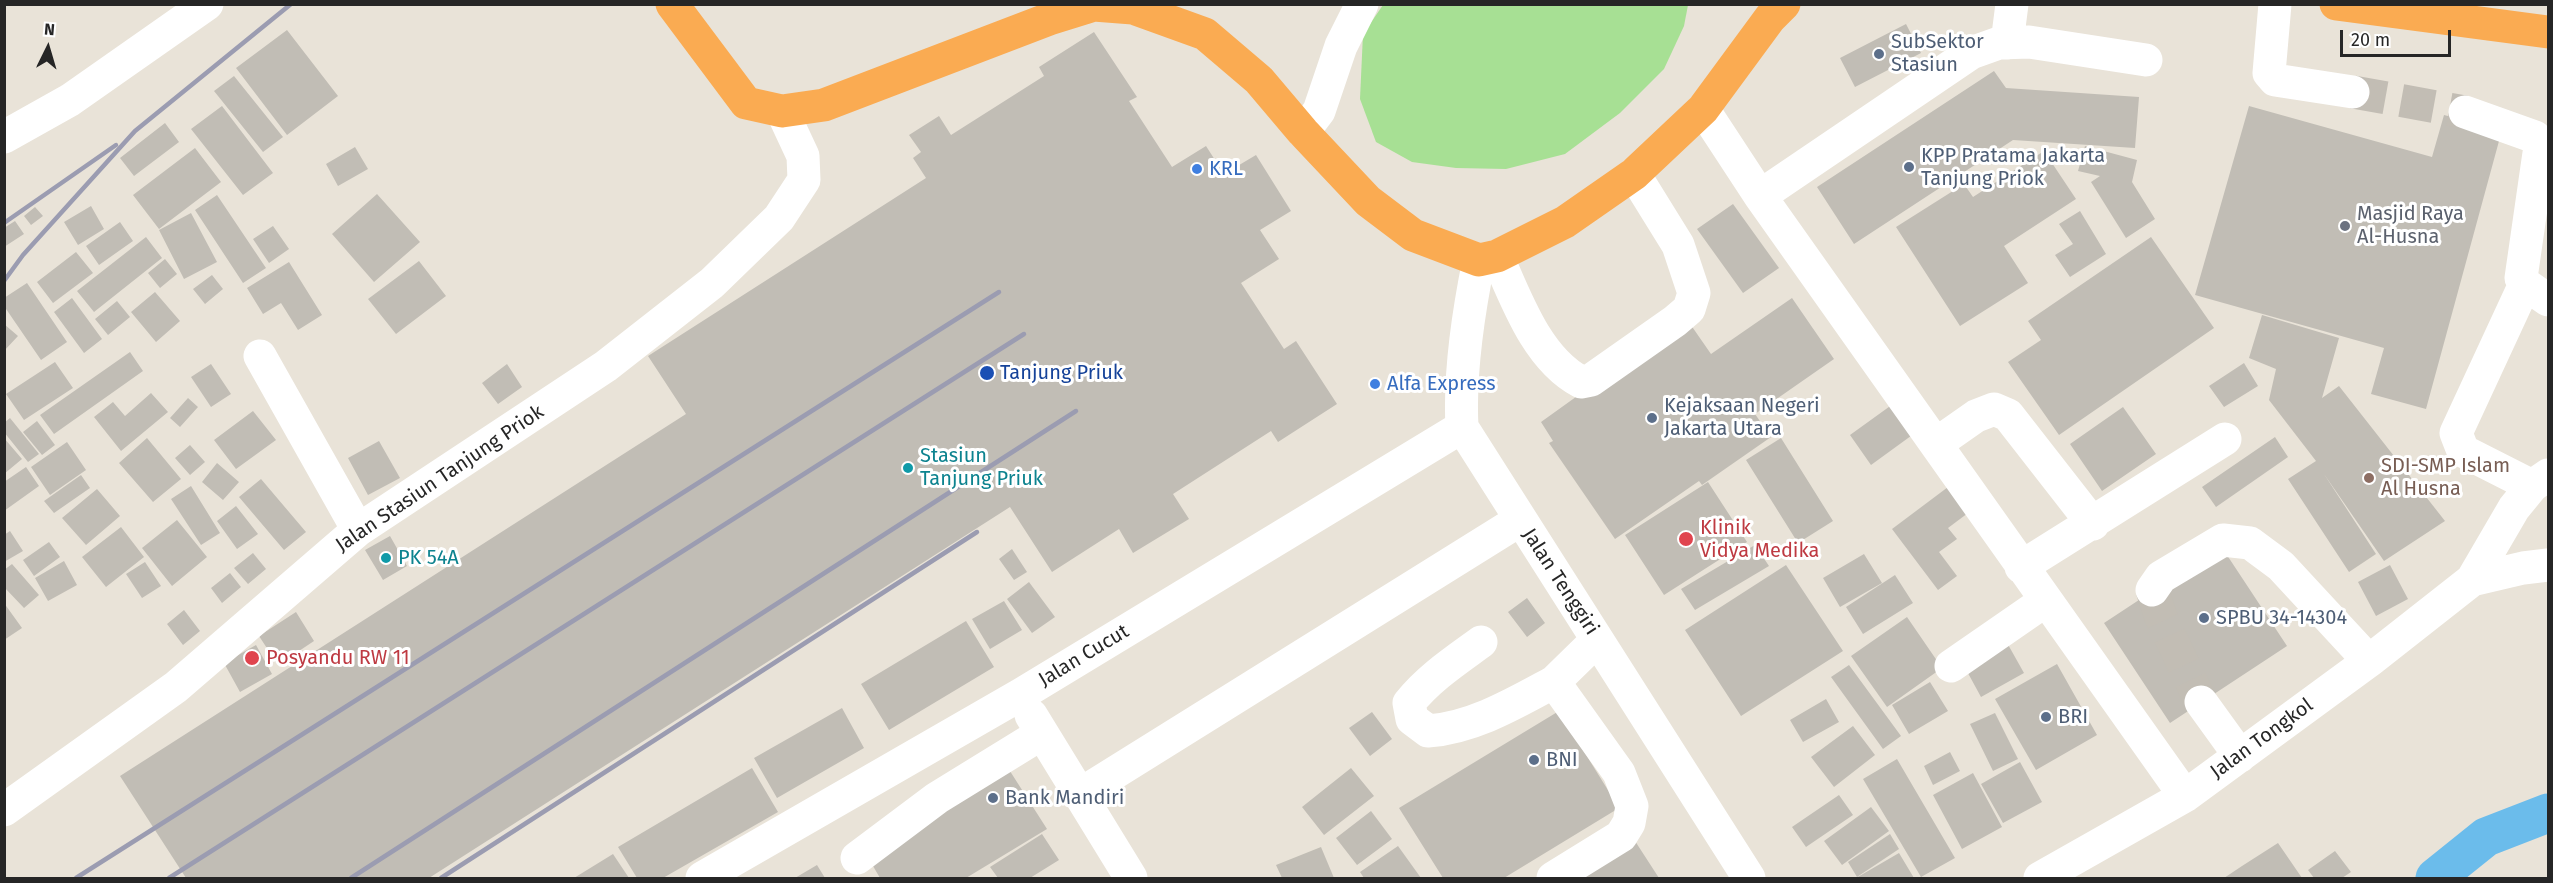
<!DOCTYPE html>
<html>
<head>
<meta charset="utf-8">
<style>
	body { margin:0 }
	#map { position:relative; width:2553px; height:883px; overflow:hidden; background:#e9e3d8; font-family:"Fira Sans",sans-serif }
	canvas { display:block }
	.frame { position:absolute; inset:0; border:6px solid #262626; pointer-events:none }
	.north { position:absolute; left:18px; top:18px; width:60px; height:60px; -webkit-text-stroke:4px #fff; paint-order:stroke; rotate:5deg; font-size:16px; font-weight:700; line-height:24px; text-align:center; color:#262626 }
	.north::after { content:''; display:block; margin:auto; width:21px; height:27px; background:#262626; clip-path:polygon(50% 0,100% 100%,50% 72%,0 100%) }
	.scale { position:absolute; left:2340px; top:30px; width:111px; height:27px; box-sizing:border-box; border:3px solid #262626; border-top:0; padding-left:8px; font-size:18px; line-height:21px; white-space:nowrap; color:#262626; -webkit-text-stroke:4px #fff; paint-order:stroke }
</style>
</head>
<body>
<div id="map">
<canvas width="2553" height="883"></canvas>
<div class="frame"></div>
<div class="north">N</div>
<div class="scale">20 m</div>
</div>
<script>
const c = document.querySelector('canvas').getContext('2d');
c.lineJoin = 'round';
function fill(path, color) { c.fillStyle = color; c.fill(path, 'evenodd'); }
function strokePath(path, color, width, dash) { c.strokeStyle = color; c.lineWidth = width; c.lineCap = dash ? 'butt' : 'round'; c.setLineDash(dash || []); c.stroke(path); }
function drawText(font, color, halo, rows, align = 'center') {
  c.font = font + ' "Fira Sans",sans-serif'; c.lineWidth = 6; c.setLineDash([]); c.textBaseline = 'middle'; c.strokeStyle = halo; c.fillStyle = color; for (const [text, x, y, turn = 0] of rows) {
    c.save(); c.translate(x, y); c.rotate((+turn || 0) * Math.PI / 180); c.textAlign = isNaN(turn) ? turn : align; if (halo) c.strokeText(text, 0, 0); c.fillText(text, 0, 0); c.restore();
  }
}
const green = new Path2D(`
	M1383,5H1688L1684,26L1664,69L1620,113L1565,154L1506,169L1456,168L1412,162L1376,142L1360,99L1363,34Z`);
const canal = new Path2D(`
	M2435,878L2486,837L2548,813`);
const building = new Path2D(`
	M1906,24L1921,53L1855,87L1840,58Z
	M287,30L338,96L287,135L236,68Z
	M1094,32L1137,97L1129,101L1172,167L1206,146L1224,174L1256,155L1291,211L1260,230L1279,259L1241,283L1284,349L1296,341L1337,404L1278,442L1271,431L1173,494L1189,519L1133,553L1119,529L1052,572L1010,507L429,878H186L120,776L686,414L648,356L926,178L913,158L921,152L909,135L939,116L951,135L1044,76L1039,67Z
	M1994,71L2006,88L2139,97L2135,148L2013,140L1854,244L1817,187Z
	M234,76L283,137L263,152L214,91Z
	M222,106L273,173L243,195L191,129Z
	M2249,106L2432,157L2444,115L2502,130L2426,409L2371,394L2384,348L2195,295Z
	M165,123L179,142L134,176L120,158Z
	M2085,146L2137,160L2132,182L2155,219L2126,238L2091,182L2100,176L2078,171Z
	M355,147L368,169L338,186L326,164Z
	M195,148L221,182L159,229L133,195Z
	M2044,151L2076,199L2004,246L2028,283L1960,326L1896,227L1964,184L1973,197Z
	M377,194L420,242L374,282L332,234Z
	M217,195L266,268L243,283L195,210Z
	M1733,204L1779,268L1743,293L1697,229Z
	M91,206L104,229L78,245L64,222Z
	M35,207L43,216L31,225L24,216Z
	M2080,211L2106,254L2070,277L2055,255L2073,244L2059,224Z
	M191,213L217,262L184,279L159,230Z
	M15,221L24,234L4,247V228Z
	M120,222L133,241L99,265L86,246Z
	M273,226L289,249L269,263L253,239Z
	M146,237L162,258L94,312L77,291Z
	M2151,237L2214,328L2059,435L2008,362L2041,340L2028,321Z
	M76,252L93,273L53,303L37,282Z
	M165,259L177,274L160,288L148,273Z
	M419,261L446,296L396,334L368,299Z
	M289,262L322,315L298,330L281,303L263,314L247,288Z
	M212,275L223,289L205,304L193,289Z
	M27,283L67,342L41,360L4,306V298Z
	M155,292L180,321L156,342L131,312Z
	M72,298L102,339L84,353L54,312Z
	M1792,298L1834,359L1755,414L1771,437L1702,485L1699,481L1615,539L1549,443L1553,441L1541,422L1686,318L1711,354Z
	M117,301L130,317L108,335L95,319Z
	M2262,315L2339,338L2322,398L2339,386L2445,521L2384,561L2324,474L2376,554L2349,572L2288,479L2316,461L2269,400L2276,369L2249,358Z
	M4,324L18,336L4,351Z
	M130,352L143,371L54,434L40,415Z
	M55,362L73,388L24,420L6,394Z
	M2244,363L2258,386L2224,407L2209,386Z
	M211,364L231,394L211,407L191,377Z
	M507,364L522,387L498,404L482,383Z
	M151,393L168,412L121,451L94,417L113,402L125,416Z
	M188,398L198,407L180,427L170,418Z
	M1893,404L1915,433L1871,465L1850,435Z
	M2123,407L2156,454L2102,491L2070,444Z
	M253,411L276,440L236,469L214,440Z
	M10,418L39,454L28,462L4,432V423Z
	M37,421L55,445L42,455L23,432Z
	M2275,437L2288,457L2216,507L2202,487Z
	M4,438L22,459L4,474Z
	M147,438L181,479L153,502L119,463Z
	M1781,438L1833,521L1798,543L1746,460Z
	M379,441L400,478L368,495L348,458Z
	M67,442L86,470L50,495L31,467Z
	M190,445L205,462L190,475L175,458Z
	M217,463L239,482L223,500L202,482Z
	M26,467L39,486L4,511V482Z
	M81,475L90,488L54,513L44,501Z
	M261,479L306,532L284,550L239,497Z
	M1708,482L1747,542L1664,595L1625,535Z
	M1952,484L1972,510L1948,528L1957,539L1939,552L1957,576L1938,590L1892,529Z
	M191,486L220,533L201,545L171,499Z
	M97,489L120,516L86,545L62,518Z
	M236,506L258,534L237,549L217,521Z
	M177,520L207,557L172,586L142,548Z
	M121,527L144,557L106,587L82,557Z
	M10,531L23,551L4,562V535Z
	M390,536L407,566L383,580L365,550Z
	M49,542L60,557L34,576L23,560Z
	M1755,545L1769,566L1695,610L1681,589Z
	M2221,546L2287,646L2170,723L2104,623Z
	M1012,549L1027,572L1014,580L999,559Z
	M253,553L266,569L248,584L234,568Z
	M1864,554L1882,583L1840,607L1823,578Z
	M64,561L77,585L48,601L35,578Z
	M145,562L161,586L142,598L126,574Z
	M12,564L39,595L24,608L4,587V570Z
	M1786,565L1843,651L1741,716L1685,630Z
	M2390,565L2408,599L2376,616L2358,582Z
	M230,573L241,587L222,603L211,588Z
	M1895,575L1913,603L1863,634L1846,607Z
	M1029,582L1055,617L1032,633L1007,599Z
	M1527,598L1545,623L1527,637L1508,612Z
	M1004,601L1022,630L990,649L972,619Z
	M4,603L22,628L4,640Z
	M184,610L200,631L183,645L167,624Z
	M296,612L314,641L278,665L259,636Z
	M1907,617L1942,668L1887,707L1851,656Z
	M966,621L994,667L889,730L861,684Z
	M2006,641L2024,673L1981,697L1963,664Z
	M256,645L272,674L240,692L224,663Z
	M2057,664L2097,735L2036,770L1995,699Z
	M1849,665L1901,736L1883,749L1831,677Z
	M1930,682L1948,711L1909,734L1892,705Z
	M1826,699L1839,722L1803,742L1790,720Z
	M842,708L864,748L777,798L754,758Z
	M1559,711L1619,808L1504,878H1443L1399,808Z
	M1372,712L1392,739L1370,756L1349,728Z
	M1995,713L2018,759L1993,771L1970,724Z
	M1853,726L1875,755L1834,787L1811,757Z
	M1950,752L1960,771L1933,785L1924,766Z
	M1897,759L1955,858L1921,877L1863,779Z
	M2020,762L2042,802L2003,823L1981,784Z
	M752,768L778,812L663,878H637L618,847Z
	M1008,768L1047,829L966,878H880L866,854Z
	M1351,768L1374,796L1324,835L1302,807Z
	M1973,773L2002,827L1962,849L1933,795Z
	M1839,795L1853,815L1806,847L1792,827Z
	M1871,807L1889,831L1842,865L1824,841Z
	M1371,811L1392,839L1357,865L1336,838Z
	M1042,834L1059,860L1030,878H998L990,867Z
	M1890,834L1899,849L1857,877L1848,862Z
	M1635,841L1659,878H1574Z
	M2278,843L2302,878H2224L2242,866Z
	M1398,846L1421,878H1364L1360,872Z
	M1321,847L1334,878H1282L1276,865Z
	M2335,851L2351,872L2342,878H2314L2308,870Z
	M1899,853L1914,878H1856Z
	M613,854L629,878H574Z
	M817,865L825,878H795Z`);
const minorTunnel = new Path2D(`
	M2353,92L2465,112
	M2152,590L2161,617L2201,702`);
const minor = new Path2D(`
	M2275,4L2269,73L2275,80L2353,92
	M2007,43L2012,4
	M1703,109L1760,196L2185,796
	M2465,112L2535,137L2540,146L2521,278L2525,284L2548,300
	M1303,132L1319,111L1341,46L1362,4
	M4,137L70,100L207,4
	M1760,196L1971,53L1999,43L2029,42L2146,60
	M1497,256C1516,299 1537,359 1581,382L1591,380L1675,321L1689,309L1694,293L1678,245L1634,174
	M1479,260C1468,314 1459,372 1462,427L1749,878
	M2525,284L2456,433L2463,451L2532,486
	M260,356L358,530
	M1936,444L1976,416L1994,409L2008,415L2093,524
	M2021,567L2225,439
	M2472,580L2523,568L2548,565
	M2152,590L2161,577L2223,540L2250,543L2281,566L2369,661
	M1481,642C1455,661 1429,678 1409,703L1412,719L1428,731C1473,728 1515,703 1554,682L1619,773L1632,806L1629,823L1621,836L1553,878
	M1951,666L2045,601
	M1554,682L1597,640
	M2201,702L2240,756
	M1031,715L1131,878
	M1079,795L1520,520
	M4,810L176,687L358,530L606,366L712,283L779,218L804,180L803,156L782,111
	M857,858L937,798L1041,734
	M702,878L1020,695L1462,427
	M2040,878L2185,796L2369,661L2472,580L2514,508L2532,486L2548,475`);
const highway = new Path2D(`
	M672,4L746,103L782,111L824,105L1049,19L1094,5L1133,8L1205,34L1259,80L1303,132L1368,201L1413,235L1479,260L1497,256L1565,222L1634,174L1703,109L1770,18L1784,4
	M2336,4L2548,32`);
const rail = new Path2D(`
	M4,223L116,145
	M4,281L23,255L135,131L291,4
	M76,878L999,292
	M169,878L1024,334
	M351,878L1076,411
	M441,878L977,532`);
const markers = [
	[1879,54,6,"#5c6f8a"],
	[1909,167,6,"#5c6f8a"],
	[1197,169,6,"#3f7fe0"],
	[2345,226,6,"#6b7280"],
	[987,373,8,"#1a4fb4"],
	[1375,384,6,"#3f7fe0"],
	[1652,418,6,"#5c6f8a"],
	[908,468,6,"#0f9aa8"],
	[2369,478,6,"#8d6e63"],
	[1686,539,8,"#e0444e"],
	[386,558,6,"#0f9aa8"],
	[2204,618,6,"#5c6f8a"],
	[252,658,8,"#e0444e"],
	[2046,717,6,"#5c6f8a"],
	[1534,760,6,"#5c6f8a"],
	[993,798,6,"#5c6f8a"]
];
const serviceNames = [
	["SubSektor",1891,42],
	["Stasiun",1891,65],
	["KPP Pratama Jakarta",1921,156],
	["Tanjung Priok",1921,179],
	["Kejaksaan Negeri",1664,406],
	["Jakarta Utara",1664,429],
	["SPBU 34-14304",2216,618],
	["BRI",2058,717],
	["BNI",1546,760],
	["Bank Mandiri",1005,798]
];
const shopNames = [
	["KRL",1209,169],
	["Alfa Express",1387,384]
];
const worshipNames = [
	["Masjid Raya",2357,214],
	["Al-Husna",2357,237]
];
const transitNames = [
	["Tanjung Priuk",1000,373]
];
const cultureNames = [
	["Stasiun",920,456],
	["Tanjung Priuk",920,479],
	["PK 54A",398,558]
];
const educationNames = [
	["SDI-SMP Islam",2381,466],
	["Al Husna",2381,489]
];
const streetNames = [
	["Jalan Stasiun Tanjung Priok",440,479,-34],
	["Jalan Tenggiri",1560,582,57],
	["Jalan Cucut",1084,656,-31],
	["Jalan Tongkol",2262,739,-36]
];
const healthNames = [
	["Klinik",1700,528],
	["Vidya Medika",1700,551],
	["Posyandu RW 11",266,658]
];
fill(green, '#a7e094');
strokePath(canal, '#6bbceb', 39);
fill(building, '#c1bdb5');
strokePath(minorTunnel, '#c2bdb4', 33, [33, 16]);
strokePath(minor, '#fff', 33);
strokePath(highway, '#faab52', 33);
strokePath(rail, '#9b9cb1', 4.5);
for (const [x, y, r, color] of markers) { const dot = new Path2D(); dot.arc(x, y, r, 0, 2 * Math.PI); c.fillStyle = color; c.fill(dot); strokePath(dot, '#fff', 2); }
drawText('20px', '#4e5e75', '#fff', serviceNames, 'left');
drawText('20px', '#366cbe', '#fff', shopNames, 'left');
drawText('20px', '#5b616d', '#fff', worshipNames, 'left');
drawText('20px', '#164399', '#fff', transitNames, 'left');
drawText('20px', '#0d838f', '#fff', cultureNames, 'left');
drawText('20px', '#785e54', '#fff', educationNames, 'left');
drawText('20px', '#262626', '#fff', streetNames);
drawText('20px', '#be3a42', '#fff', healthNames, 'left');
</script>
</body>
</html>
